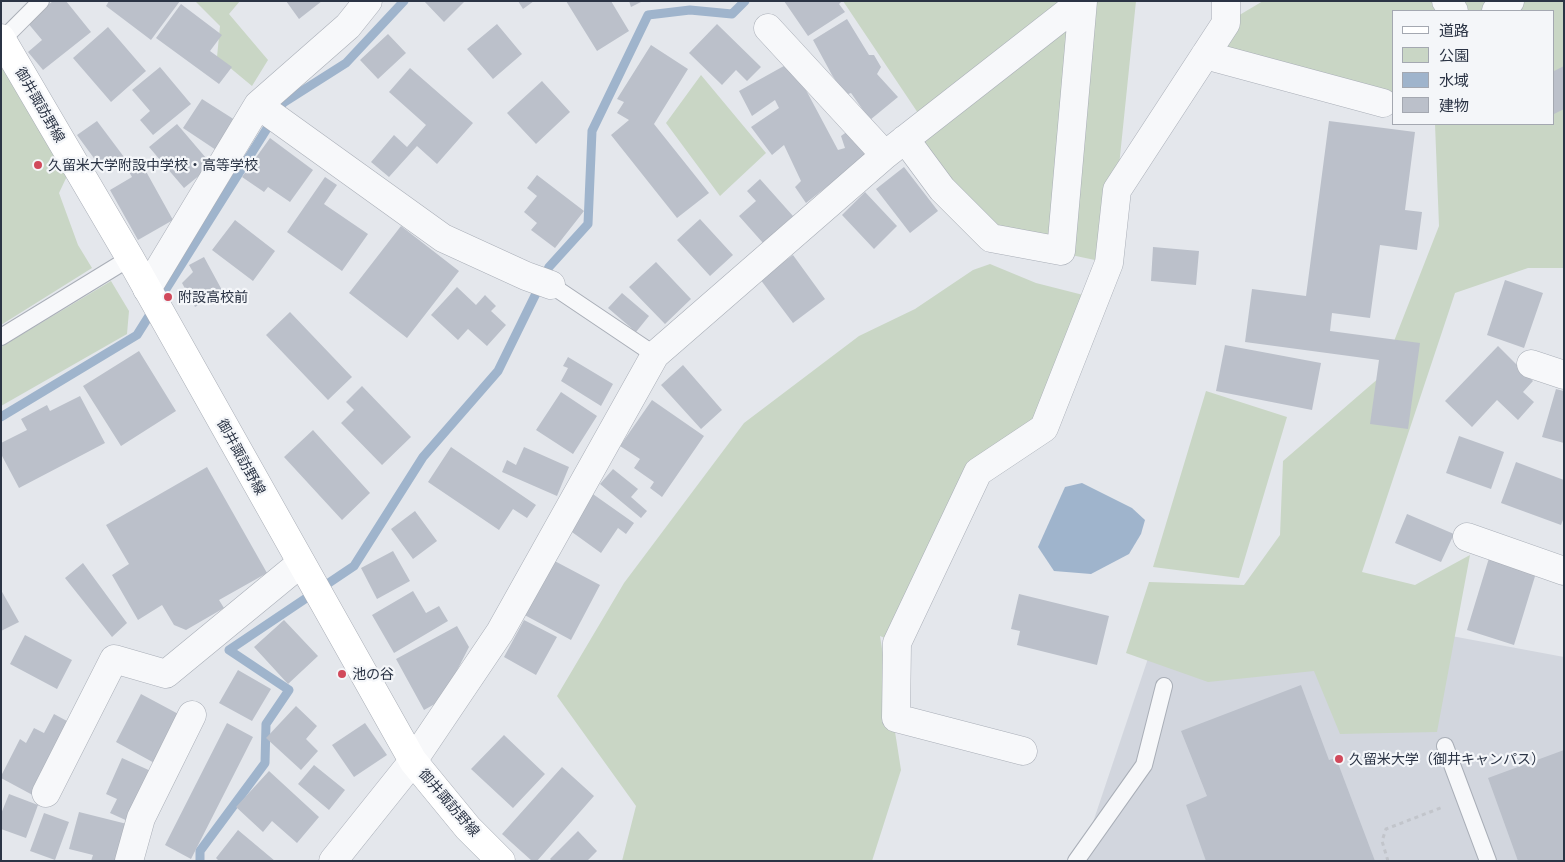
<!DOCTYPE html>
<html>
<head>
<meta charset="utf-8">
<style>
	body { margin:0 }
	#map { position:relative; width:1565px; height:862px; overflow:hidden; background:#e4e7ec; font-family:Lato,"Noto Sans JP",sans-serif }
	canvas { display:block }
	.frame { position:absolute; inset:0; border:2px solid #2b3445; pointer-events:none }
	.legend { position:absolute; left:1392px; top:10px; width:162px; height:115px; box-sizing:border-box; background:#f4f6f9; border:1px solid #a4a8b1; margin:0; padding:6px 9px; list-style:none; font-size:15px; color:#2b3445 }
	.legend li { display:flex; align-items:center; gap:10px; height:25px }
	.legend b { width:25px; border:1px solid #a4a8b1 }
</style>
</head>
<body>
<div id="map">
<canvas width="1565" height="862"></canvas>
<div class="frame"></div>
<ul class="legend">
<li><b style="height:6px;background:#fff"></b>道路</li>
<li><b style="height:14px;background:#c9d6c5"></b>公園</li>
<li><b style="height:14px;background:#9fb4cc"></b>水域</li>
<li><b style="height:14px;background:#bbc0ca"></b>建物</li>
</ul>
</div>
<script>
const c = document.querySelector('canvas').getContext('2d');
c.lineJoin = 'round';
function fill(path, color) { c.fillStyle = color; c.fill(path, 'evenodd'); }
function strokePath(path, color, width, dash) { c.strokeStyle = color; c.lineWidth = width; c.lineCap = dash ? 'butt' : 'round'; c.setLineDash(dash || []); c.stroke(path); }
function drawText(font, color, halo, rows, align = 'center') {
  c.font = font + ' Lato,"Noto Sans JP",sans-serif'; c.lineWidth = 4.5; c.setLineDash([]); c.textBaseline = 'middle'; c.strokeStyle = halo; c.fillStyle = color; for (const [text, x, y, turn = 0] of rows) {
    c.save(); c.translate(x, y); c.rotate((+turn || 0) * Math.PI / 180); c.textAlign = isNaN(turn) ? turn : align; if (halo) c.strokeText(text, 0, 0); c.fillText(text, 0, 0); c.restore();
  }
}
const built = new Path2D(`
	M1173,584L1564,657V861H1080Z`);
const green = new Path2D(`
	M195,1H240L229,14L268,60L252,86L217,57L220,26Z
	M843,1H1136L1109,263L991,238L905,139L924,122Z
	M1263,1H1564V268H1528L1455,293L1362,572L1415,585L1470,555L1437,732L1340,734L1314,671L1208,682L1126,653L1149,582L1244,585L1280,535L1283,461L1380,377L1439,226L1435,124H1554V11H1394V107L1205,55L1226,23Z
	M1,60L68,174L59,193L78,245L92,268L1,325Z
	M701,75L766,153L720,196L666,123Z
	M990,264L1036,283L1095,298L1044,428L978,472L897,643L880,636L901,770L872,861H622L636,806L557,696L624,583L744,423L859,336L915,309L973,270Z
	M111,281L129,311L127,334L1,406V347Z
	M1206,391L1287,417L1239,578L1153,567Z`);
const water = new Path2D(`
	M1082,483L1132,508L1145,520L1141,534L1129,554L1091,574L1054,571L1038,547L1065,487Z`);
const stream = new Path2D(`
	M1,417L137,335L283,103L346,63L404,1
	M200,861V851L265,763L266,724L289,690L229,650L354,566L423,457L498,371L549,267L588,224L592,131L648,15L690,10L732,14L745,1`);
const building = new Path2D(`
	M53,1H66L91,32L43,70L28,52L42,40L27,22Z
	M109,1H180L151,40L106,6Z
	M286,1H322L299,19Z
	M424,1H465L444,22Z
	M518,1H534L523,9Z
	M566,1H611L629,31L597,51Z
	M629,1H643L631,7Z
	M784,1H842L839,4L845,12L808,36Z
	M181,4L222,35L210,51L232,67L219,84L156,38Z
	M847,19L869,55H874L881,67L877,74L898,97L870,120L851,93L845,95L832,75L813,40Z
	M497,24L522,54L493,79L467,49Z
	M717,24L761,67L747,81L736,70L722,85L689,53Z
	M108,27L146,71L111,102L73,58Z
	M388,34L406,53L378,79L360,60Z
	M651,45L688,69L654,124L709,193L677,218L611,135L629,120L617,113L624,102L617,99Z
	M791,62L838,150L845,148L841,136L848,131L866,156L806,203L795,187L801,181L784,145L772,155L751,127L779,108L775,100L752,116L739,91Z
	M1564,66V109L1554,114V71Z
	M160,67L191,104L153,135L140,120L150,111L132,90Z
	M410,68L473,123L437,164L417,146L389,177L371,162L394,135L407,147L426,125L389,92Z
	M542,81L570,112L536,144L507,113Z
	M202,99L235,120L216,150L183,128Z
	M97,121L124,157L104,172L77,135Z
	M1329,121L1415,132L1405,210L1422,212L1417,250L1380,245L1370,318L1332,313L1330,331L1420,343L1408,429L1370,424L1379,360L1245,342L1252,289L1306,296Z
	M177,124L212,165L184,188L149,147Z
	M270,138L313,170L290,202L268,187L264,192L242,177Z
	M138,157L173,220L138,240L110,190L132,177L125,165Z
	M904,167L938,211L910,233L876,189Z
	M537,175L584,211L555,248L531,230L537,223L524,212L537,196L527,188Z
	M325,177L337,185L324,204L368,234L342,271L287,232Z
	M760,179L793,216L763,243L739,216L756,201L747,191Z
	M865,192L897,226L874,249L842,215Z
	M700,219L733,255L710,276L677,240Z
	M235,220L275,251L253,281L212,250Z
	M401,226L459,271L407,338L349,293Z
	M1153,247L1199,251L1196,285L1151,281Z
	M793,255L825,299L793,323L760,279Z
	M204,257L223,292L195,307L182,283L193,272L189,265Z
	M656,262L691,299L665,324L629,287Z
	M1505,280L1543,293L1524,348L1487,335Z
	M457,287L476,305L485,295L496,306L491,311L506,325L487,346L468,329L458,340L431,315Z
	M622,293L649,316L636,332L608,308Z
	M290,312L352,377L328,400L266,335Z
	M1225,345L1321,363L1312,410L1216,391Z
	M1498,346L1533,381L1523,392L1534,402L1518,420L1497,400L1472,427L1445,401Z
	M139,351L176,411L121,446L83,386Z
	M568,357L613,384L601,406L561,381L568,368L563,366Z
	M683,365L722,410L701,429L661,385Z
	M362,386L411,437L382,465L341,423L354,410L346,402Z
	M1556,389L1564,391V443L1542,437Z
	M561,392L597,416L573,454L536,430Z
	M80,396L105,443L19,488L1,454V443L27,430L21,419L47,405L50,411Z
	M652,400L704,436L662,497L650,488L654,482L634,468L640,459L620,446Z
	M313,430L370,493L342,520L284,457Z
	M1459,436L1504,452L1491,489L1446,473Z
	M451,447L536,505L527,518L513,509L499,530L428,482Z
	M524,447L569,467L557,496L502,472L507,460L516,465Z
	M1516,462L1564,480V517L1561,525L1501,503Z
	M207,467L267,573L219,600L224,608L186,630L174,625L162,605L138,620L112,575L129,564L106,525Z
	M613,469L638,489L631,497L647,511L641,518L600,484Z
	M590,492L634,523L626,534L618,528L601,553L565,527Z
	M415,511L437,541L413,559L391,529Z
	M1407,514L1454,534L1441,562L1395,543Z
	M393,551L410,581L377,599L361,568Z
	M549,558L600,585L571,640L519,612Z
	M1489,558L1536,573L1514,645L1467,630Z
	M83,563L127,623L112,637L65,578Z
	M1,590L19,622L1,631Z
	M413,591L426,613L439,606L448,621L394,653L372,615Z
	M1019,594L1109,616L1097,665L1017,645L1020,631L1011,629Z
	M284,620L318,656L288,684L254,647Z
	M524,620L557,637L536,675L504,657Z
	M457,626L469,647L442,700L424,710L396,659Z
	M25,635L72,660L57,689L10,664Z
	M238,670L271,689L252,721L219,703Z
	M1301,685L1329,760L1336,758L1375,861H1206L1186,805L1207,796L1181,731Z
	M141,694L184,717L158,765L116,742Z
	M296,706L317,726L306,739L318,751L301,770L266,738Z
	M54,714L78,727L40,799L1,778V776L20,739L26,743L34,728L44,733Z
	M227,723L253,737L191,859L165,845Z
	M365,723L387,755L354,777L332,745Z
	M504,735L545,774L513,808L471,769Z
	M1564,750V861H1518L1488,778Z
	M122,758L153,772L130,822L110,813L117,799L106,794Z
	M314,765L345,790L329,810L298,784Z
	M562,767L594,796L537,861H532L502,834Z
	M269,771L319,817L297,843L272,821L263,832L236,807Z
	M9,794L38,805L26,838L1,829V814Z
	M79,812L131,825L122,861H91L93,855L69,849Z
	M44,813L69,822L55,860L30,851Z
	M238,830L275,861H219L216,858Z
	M578,831L597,851L587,861H552L550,859Z`);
const path = new Path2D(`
	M1388,861L1382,841L1386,829L1443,807`);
const service = new Path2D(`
	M2,40L41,1
	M551,285L655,355
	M1,337L130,258
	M1445,746L1488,861
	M1076,861L1144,765L1164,686`);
const minor = new Path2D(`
	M1446,1L1454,11
	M1496,11L1510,1
	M768,28L885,155
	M1205,55L1383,103
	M258,105L443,238L526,276L551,285
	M905,139L942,189L991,238L1061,251L1083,1
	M147,289L258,105L348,26L368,1
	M1531,364L1564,375
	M1467,537L1564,571
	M1023,751L896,718L897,643L978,472L1044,428L1109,263L1117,190L1226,23V1
	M46,793L114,659L166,674L301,563
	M129,861L141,818L192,715
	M333,861L413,761L500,632L655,355L885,155L1082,1`);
const secondary = new Path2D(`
	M1,38L130,258L413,761L468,828L501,861`);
const markers = [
	[38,165,5,"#d1495b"],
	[168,297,5,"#d1495b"],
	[342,674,5,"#d1495b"],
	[1339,759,5,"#d1495b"]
];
const streetNames = [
	["御井諏訪野線",40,105,60],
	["御井諏訪野線",241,457,61],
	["御井諏訪野線",449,803,49]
];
const poiNames = [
	["久留米大学附設中学校・高等学校",48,165],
	["附設高校前",178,297],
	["池の谷",352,674],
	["久留米大学（御井キャンパス）",1349,759]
];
fill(built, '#d2d6de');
fill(green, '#c9d6c5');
fill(water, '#9fb4cc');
strokePath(stream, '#9fb4cc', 9);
fill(building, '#bbc0ca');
strokePath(service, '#a9aeb7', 18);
strokePath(minor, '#a9aeb7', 29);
strokePath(secondary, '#a9aeb7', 29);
strokePath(path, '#c2c5cb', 3, [4, 4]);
strokePath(service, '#f7f8fa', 16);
strokePath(minor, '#f7f8fa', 28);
strokePath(secondary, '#fff', 28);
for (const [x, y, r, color] of markers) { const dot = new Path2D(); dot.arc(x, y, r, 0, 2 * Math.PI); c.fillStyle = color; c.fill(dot); strokePath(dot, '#f4f6f9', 2); }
drawText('14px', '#2b3445', '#f4f6f9', streetNames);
drawText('14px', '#2b3445', '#f4f6f9', poiNames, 'left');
</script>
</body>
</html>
